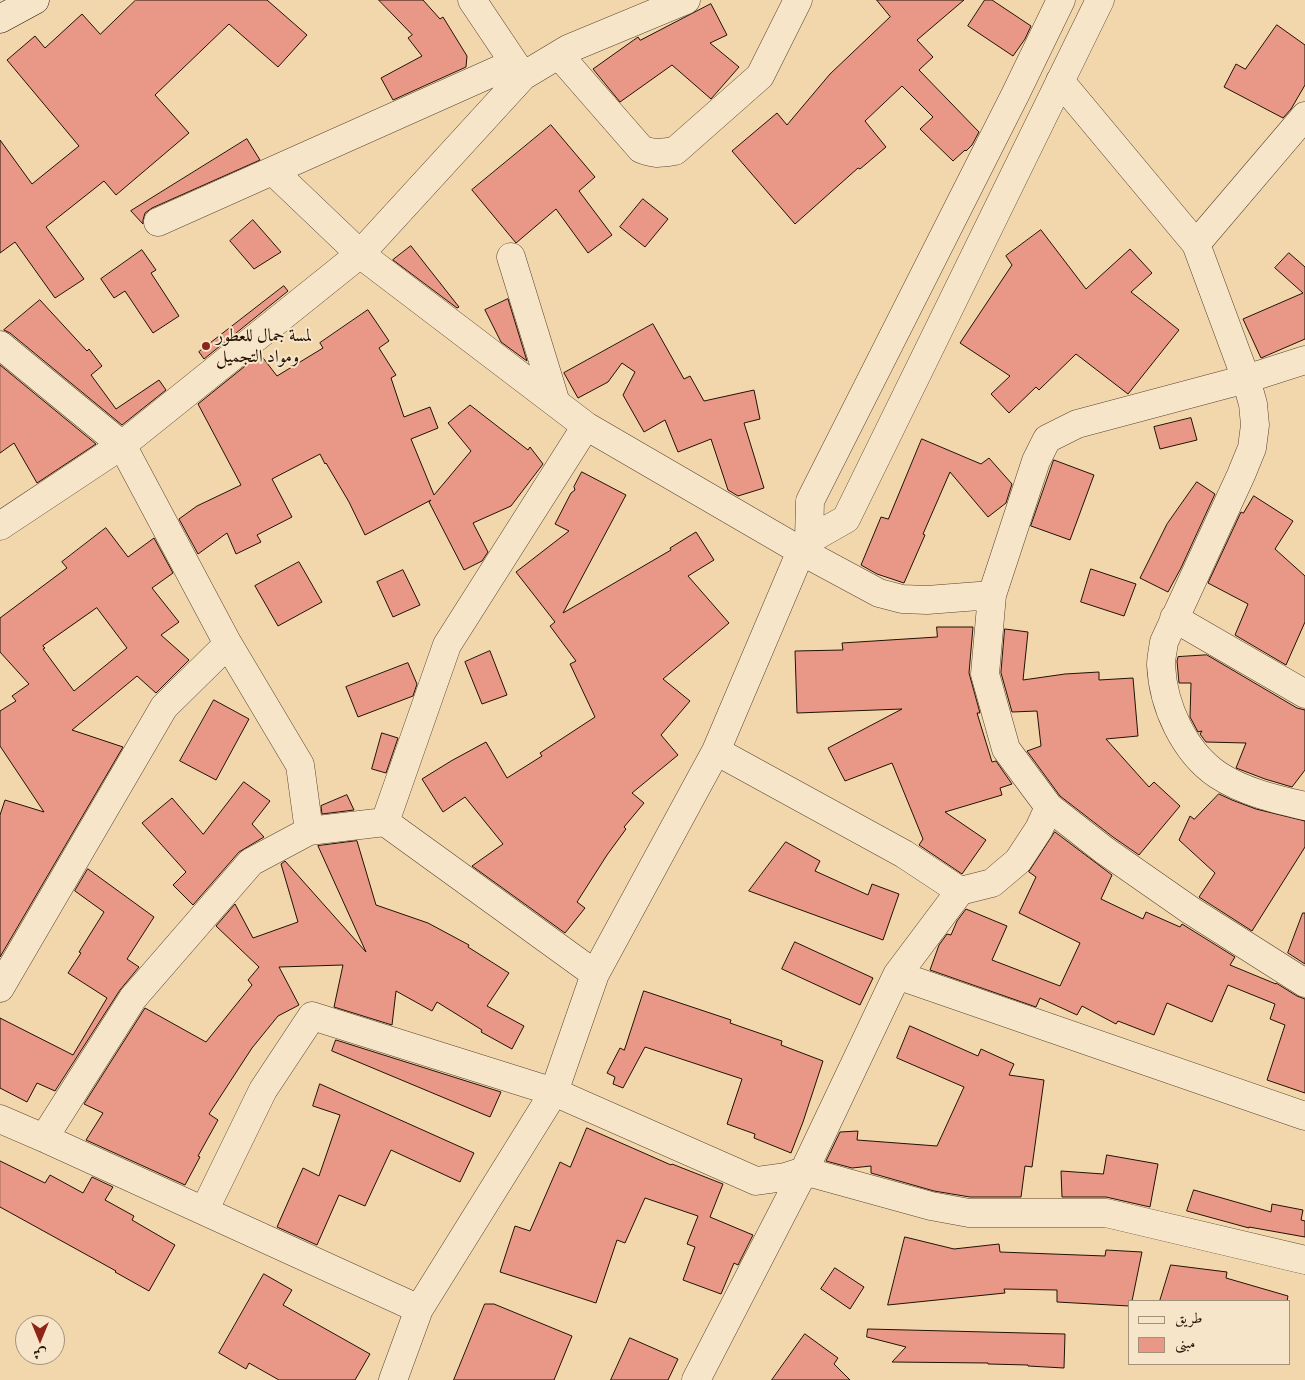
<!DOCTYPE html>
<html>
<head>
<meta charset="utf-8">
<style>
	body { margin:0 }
	#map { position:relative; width:1305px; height:1380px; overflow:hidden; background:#f3d7ac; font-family:"Gentium Book Plus",Amiri,serif }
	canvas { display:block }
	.legend { position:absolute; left:1128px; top:1300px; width:162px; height:65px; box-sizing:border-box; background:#f7e5c9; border:1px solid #a2917a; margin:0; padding:6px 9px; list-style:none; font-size:15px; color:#221204 }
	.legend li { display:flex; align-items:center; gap:10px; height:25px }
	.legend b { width:25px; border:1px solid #a2917a }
	.north { position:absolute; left:15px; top:1315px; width:50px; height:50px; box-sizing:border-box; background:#f7e5c9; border:1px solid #a2917a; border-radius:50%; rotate:180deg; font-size:14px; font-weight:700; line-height:20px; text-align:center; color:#221204 }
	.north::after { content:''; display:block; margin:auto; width:18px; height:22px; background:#8f2418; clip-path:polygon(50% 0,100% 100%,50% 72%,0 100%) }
</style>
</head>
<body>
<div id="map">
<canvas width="1305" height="1380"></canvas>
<ul class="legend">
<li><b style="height:6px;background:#f7e5c9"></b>طريق</li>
<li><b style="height:14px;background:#e99787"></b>مبنى</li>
</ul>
<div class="north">ش</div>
</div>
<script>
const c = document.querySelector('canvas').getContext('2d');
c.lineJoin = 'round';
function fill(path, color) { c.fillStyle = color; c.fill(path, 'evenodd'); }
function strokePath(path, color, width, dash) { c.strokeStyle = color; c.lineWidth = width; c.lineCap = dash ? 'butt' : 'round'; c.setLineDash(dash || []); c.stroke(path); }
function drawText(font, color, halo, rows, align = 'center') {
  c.font = font + ' "Gentium Book Plus",Amiri,serif'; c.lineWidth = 4; c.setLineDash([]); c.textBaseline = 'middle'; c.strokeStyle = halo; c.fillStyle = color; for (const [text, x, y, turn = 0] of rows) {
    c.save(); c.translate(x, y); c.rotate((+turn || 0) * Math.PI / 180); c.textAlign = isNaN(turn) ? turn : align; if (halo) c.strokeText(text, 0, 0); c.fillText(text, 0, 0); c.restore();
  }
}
const building = new Path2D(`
	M136,0H267L307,35L278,67L229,24L155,95L189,133L116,195L104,181L46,227L84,279L55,298L15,242L0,253V140L32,184L79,146L7,60L35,36L45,48L82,14L100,34Z
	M379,0H423L440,19L443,17L467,56L466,67L393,100L381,78L422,56L408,38L412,35Z
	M877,0H964L917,40L933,57L919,70L979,132L972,145L966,151L965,150L953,161L920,129L933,117L902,86L865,121L886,147L860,169L858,168L795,224L732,151L777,113L787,125L830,74L890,17Z
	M985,0H992L1031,26L1025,39L1013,56L968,26Z
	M711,4L727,35L710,43L739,67L711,99L672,65L620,102L593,69L638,37L640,40Z
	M1277,25L1305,45V85L1291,109L1283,118L1224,87L1236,64L1245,69Z
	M551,125L595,177L579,191L612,235L588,253L556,209L516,243L472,190Z
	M247,139L260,160L152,208L145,213L143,220V224L131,211Z
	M643,199L668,219L645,247L620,227Z
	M253,220L281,252L254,269L230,241Z
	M1041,230L1086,289L1130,249L1152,273L1131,292L1179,330L1128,394L1076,354L1039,390L1036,387L1009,413L991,394L1010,376L960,343L1012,265L1006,256Z
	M411,246L459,307L457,308L393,260Z
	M142,250L156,270L151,273L179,316L153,333L125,291L114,298L101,279Z
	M1289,253L1305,267V339L1261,358L1243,319L1303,293L1275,268Z
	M284,286L288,291L204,359L199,352Z
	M508,299L527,361L501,342L485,310Z
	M40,300L87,351L89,349L102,366L91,375L116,409L159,380L166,390L122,425L10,333L4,330Z
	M368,310L389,341L379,348L396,375L391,378L404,417L430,407L438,428L411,439L434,495L471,451L448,423L470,405L528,450L530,447L543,464L511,506L473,523L488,552L482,561L464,570L429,502L431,500L365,535L349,502L326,463L325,464L320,454L272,479L292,517L257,535L261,542L236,554L227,533L198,554L179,519L197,506L241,485L198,404L260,354L277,376L323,348L320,343Z
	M653,324L684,379L690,376L704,401L754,390L760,419L744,423L764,488L738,496L728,490L711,439L678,452L665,420L644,432L623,395L635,372L622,363L608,382L578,398L564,373Z
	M0,365L96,444L37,483L14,443L0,453Z
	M1191,418L1197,440L1160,449L1154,427Z
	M922,439L981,464L989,458L1012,484L1006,503L988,517L950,472L923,534L925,535L904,583L877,574L861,565L881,517L888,519Z
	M1054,460L1094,475L1070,540L1031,526Z
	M582,472L626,495L563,613L671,550L670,548L696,532L714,560L688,576L729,623L663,679L690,701L661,735L678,755L632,793L644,803L624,827L626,829L607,855L577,902L585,908L565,933L472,866L503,844L465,797L443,812L422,779L451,761L486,742L507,778L542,756L540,753L595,717L570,664L576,661L550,626L555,622L516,572L569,531L555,524L571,493L575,490L574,487Z
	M1197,482L1215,494L1181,568L1168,592L1140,578L1167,524Z
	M1254,496L1293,521L1275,549L1305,576V622L1286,665L1235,635L1248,604L1208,583L1241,512L1243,513Z
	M106,528L128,557L154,538L173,573L152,588L179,622L161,635L189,660L156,693L137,676L72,730L123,747L0,957V815L5,800L44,812L0,746V711L16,701L12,696L29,684L0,652V618L67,568L62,562ZM97,608L127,648L74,691L43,649L45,648L43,646Z
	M299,562L322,602L278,626L255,586Z
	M1091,569L1136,584L1124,616L1081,602Z
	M403,570L420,605L393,617L377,582Z
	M937,627H973L969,673L980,713H977L992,762L996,761L1012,784L1000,788L1002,795L945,812L986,840L962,874L919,845L923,839L892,763L845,781L828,748L902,709L797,713L795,651L843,650L842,643L937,637Z
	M1005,629L1028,632L1023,680L1065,674L1099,672V680L1133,678L1138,736L1106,739L1149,787L1154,782L1180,806L1139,855L1113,837L1060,796L1027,751L1041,746L1037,711L1012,712L1001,673Z
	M490,651L507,695L482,704L465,662Z
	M1207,655L1297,708L1305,710V770L1292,787L1265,779L1236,768L1246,743L1206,742L1200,734L1202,731L1198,732L1190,717L1191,683H1179L1177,661L1178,657Z
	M408,663L417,684L413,696L358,717L346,687Z
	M214,700L249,719L216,780L180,761Z
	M382,733L398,738L386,773L372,769Z
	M244,782L270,801L252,824L264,837L239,852L193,905L173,885L186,872L142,823L172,798L203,834Z
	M1219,794L1232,800L1256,809L1305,821V847L1252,931L1199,897L1215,873L1179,840L1190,816L1194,819Z
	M347,795L354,810L322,814L321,806Z
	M1055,832L1112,875L1101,899L1143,919L1146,912L1180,927L1182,924L1235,957L1230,965L1276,984V983L1297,996L1305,999V1093L1267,1080L1285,1025L1270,1019L1275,1004L1228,985L1212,1022L1167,1003L1154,1035L1118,1021L1116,1024L1082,1006L1077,1015L1040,998L1036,1007L930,970L939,945L947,934L951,935L957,921L966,909L1007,926L992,960L1060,986L1080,943L1019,913L1036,877L1029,872Z
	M357,841L376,905L428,923L469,945L468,947L509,973L487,1006L524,1026L512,1049L481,1032L482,1030L437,1002L432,1011L396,991L392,1025L334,1007L343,965L279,967L299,1005L278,1016L252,1048L209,1114L218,1120L198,1156L200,1157L185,1185L86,1140L103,1113L84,1104L145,1008L206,1042L252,985L248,980L259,967L216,926L235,904L253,938L298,922L281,864L285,861L366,952L318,846Z
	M786,842L820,861L815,871L868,895L872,884L899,894L883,940L749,891Z
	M88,869L154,917L127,959L139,967L120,990L55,1091L37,1083L27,1102L0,1088V1018L73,1055L107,998L68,973L81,953L79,952L104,912L75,891Z
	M1303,913H1305V964L1288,953Z
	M795,942L873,978L860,1005L782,969Z
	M644,991L731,1020L730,1023L782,1041L781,1045L823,1061L803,1122L791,1153L754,1138L755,1134L727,1124L742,1079L645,1047L623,1088L613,1084L615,1077L607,1073L620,1048L624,1050Z
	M910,1026L978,1056L981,1049L1014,1064L1009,1075L1044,1080L1032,1167L1025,1166L1021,1197H970L934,1191L871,1173V1166L852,1168L826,1161L840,1132L858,1131L857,1140L937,1146L964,1087L897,1058Z
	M336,1040L501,1092L490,1117L332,1051Z
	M320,1084L474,1153L460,1182L391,1150L365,1206L339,1195L317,1245L277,1227L303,1168L319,1176L340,1115L313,1106Z
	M587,1128L671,1165L672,1164L723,1184L710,1217L753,1235L738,1265L734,1263L721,1294L683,1280L695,1247L687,1244L698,1216L645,1198L625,1243L617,1240L596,1303L500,1272L515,1226L530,1231L560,1162L570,1167Z
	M1107,1155L1158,1164L1150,1207L1106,1197H1062L1061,1171L1103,1174Z
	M0,1161L45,1183L50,1175L83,1193L92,1177L113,1187L105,1200L134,1216L132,1220L175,1245L149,1291L115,1272L116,1271L0,1207Z
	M1194,1190L1271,1212L1272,1204L1303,1210L1301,1220L1305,1221V1237L1249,1227V1228L1187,1211Z
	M905,1237L954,1249L999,1244L1000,1252L1105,1256L1106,1250L1142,1252L1132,1301H1129V1306L1057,1302V1290L1004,1289L1005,1293L888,1305Z
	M1171,1265L1227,1272L1226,1278L1288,1296L1287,1301H1160Z
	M835,1268L864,1287L850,1309L821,1289Z
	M264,1274L292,1290L283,1305L370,1354L355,1380H279L249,1363L246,1369L219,1353Z
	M485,1304H494L572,1336L554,1380H454Z
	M868,1329L1065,1334L1064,1368L1028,1366V1365L988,1364V1363L892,1362L906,1347L867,1337Z
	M805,1334L838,1358L834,1364L850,1380H772Z
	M630,1338L678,1359L668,1380H611Z`);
const street = new Path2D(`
	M472,0L523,76L568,49L686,0
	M1061,0L1015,95L810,501L809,540L846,519L1100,0
	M559,55L641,149C655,155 661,153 675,151L760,76L798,0
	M1060,81L1196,244L1305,116
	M273,171L360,254L586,426L801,551L879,593L902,599L927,600L992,595
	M158,222L514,63
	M1196,244L1246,379L1253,404L1255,425L1252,448L1241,475L1164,642C1163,650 1161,658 1161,665C1163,706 1184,752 1218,775C1244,792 1275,799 1305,806
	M511,257L556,403
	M0,345L122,445L228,644L300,765L309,831
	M1305,360L1246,379L1077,424L1047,439L1036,461L992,595L985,674L1006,749L1049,807L1104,850L1190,910L1305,983
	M0,526L122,445L360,254L523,76
	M1174,618L1305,694
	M716,751L904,854L960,891L897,975
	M385,822L447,645L586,426
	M960,891L992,883L1018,861L1039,829L1049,807
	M0,988L164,707L228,644
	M0,1119L44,1138L419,1309
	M44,1138L133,998L251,862L309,831L385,822L595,974
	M204,1211L263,1090L312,1016L554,1092L756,1181L785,1177L804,1171L931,1206L969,1213H1106L1305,1260
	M393,1380L419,1309L554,1092L595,974L716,751L801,551L809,540
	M696,1380L804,1171L897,975L1305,1116`);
const secondary = new Path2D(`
	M0,19L35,0`);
const markers = [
	[206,346,5,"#8f2418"]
];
const poiNames = [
	["لمسة جمال للعطور",216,336],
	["ومواد التجميل",216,357]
];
fill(building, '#e99787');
strokePath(building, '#221204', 1);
strokePath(street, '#56432e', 29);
strokePath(secondary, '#221204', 29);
strokePath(street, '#f7e5c9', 28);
strokePath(secondary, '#f7e5c9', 28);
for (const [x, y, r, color] of markers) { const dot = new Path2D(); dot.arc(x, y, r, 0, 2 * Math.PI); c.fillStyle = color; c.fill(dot); strokePath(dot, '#f7e5c9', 2); }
drawText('18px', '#221204', '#f7e5c9', poiNames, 'left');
</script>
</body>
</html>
